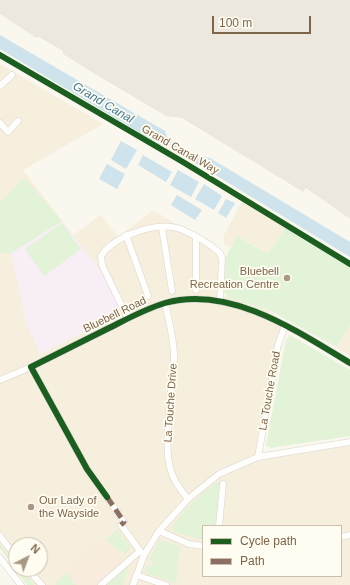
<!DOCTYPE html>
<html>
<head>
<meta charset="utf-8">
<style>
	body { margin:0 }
	#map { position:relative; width:350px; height:585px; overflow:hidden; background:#faf7ee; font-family:Helvetica,sans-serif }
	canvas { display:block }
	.legend { position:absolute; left:202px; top:525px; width:140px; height:52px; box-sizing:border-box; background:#fffcf2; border:1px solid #cbc0ae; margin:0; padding:5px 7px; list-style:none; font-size:12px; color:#7d6549 }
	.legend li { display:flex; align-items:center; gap:8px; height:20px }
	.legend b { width:20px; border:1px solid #cbc0ae }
	.north { position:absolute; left:8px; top:537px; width:40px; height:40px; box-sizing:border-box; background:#fffcf2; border:1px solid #cbc0ae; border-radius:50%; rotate:42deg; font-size:11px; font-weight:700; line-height:16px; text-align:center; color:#7d6549 }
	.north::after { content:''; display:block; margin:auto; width:14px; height:18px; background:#a99883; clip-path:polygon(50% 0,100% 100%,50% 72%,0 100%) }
	.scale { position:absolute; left:212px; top:16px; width:99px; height:18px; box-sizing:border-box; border:2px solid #7d6549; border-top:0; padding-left:5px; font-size:12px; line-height:14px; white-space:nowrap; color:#7d6549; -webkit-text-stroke:3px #fffcf2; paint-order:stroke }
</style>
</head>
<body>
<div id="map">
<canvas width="350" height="585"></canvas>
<ul class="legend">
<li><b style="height:5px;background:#1b5e20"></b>Cycle path</li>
<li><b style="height:5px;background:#8d6e63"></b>Path</li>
</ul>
<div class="north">N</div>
<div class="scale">100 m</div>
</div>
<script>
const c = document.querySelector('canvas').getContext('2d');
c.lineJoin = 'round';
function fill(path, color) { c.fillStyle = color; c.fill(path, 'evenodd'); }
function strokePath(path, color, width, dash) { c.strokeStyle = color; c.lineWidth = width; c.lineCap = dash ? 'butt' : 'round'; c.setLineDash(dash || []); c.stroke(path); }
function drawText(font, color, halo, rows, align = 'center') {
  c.font = font + ' Helvetica,sans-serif'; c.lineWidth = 3.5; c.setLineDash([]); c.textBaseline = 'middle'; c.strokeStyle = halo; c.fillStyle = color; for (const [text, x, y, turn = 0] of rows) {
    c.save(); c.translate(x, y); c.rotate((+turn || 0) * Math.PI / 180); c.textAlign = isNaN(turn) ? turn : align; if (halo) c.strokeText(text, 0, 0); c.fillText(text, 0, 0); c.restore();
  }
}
const residential = new Path2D(`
	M0,64L103,124L23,170L73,235L101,215L118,237L153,210L221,252L219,296L233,297L269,310L286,327L260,453L350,441V585H27L16,569H40V545H16V569L0,547V253H12L24,178L0,202ZM203,526H341V576H203Z
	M242,201L285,228L268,254L238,236L231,247L224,245V235Z
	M350,325V356L336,347Z`);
const commercial = new Path2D(`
	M105,539L123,559L125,565L101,585H77L68,573Z`);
const industrial = new Path2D(`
	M0,0H350V219L306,188L303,192L182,118L166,116L95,74L63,54V51L39,37L36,38L0,14Z`);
const education = new Path2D(`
	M62,221L107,279L122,312L40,354L26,322L11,253Z`);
const green = new Path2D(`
	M24,178L62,221L11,253H0V202Z
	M62,223L81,249L44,276L25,249Z
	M285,228L350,267V325L336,347L269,310L228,297L224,292V260L237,236L268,254Z
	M290,335L350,370V436L271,448L266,445L286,340Z
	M217,482L220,483L216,526H203V540L175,532L172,526C185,509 199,495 217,482Z
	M118,530L131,547L125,554L121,549L118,552L106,539Z
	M162,541L180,546L176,583L147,574L145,570L146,565L152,567L154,563L149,560L158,542Z
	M0,544L16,564V569H20L34,585H27L0,548Z
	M126,568L128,569L123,585H107Z
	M67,573L76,585H56V582Z`);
const water = new Path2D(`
	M0,35L165,131L168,139L196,155L210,158L350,242V257L194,162L193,159L165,143L160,145L0,49Z
	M121,141L137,150L126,169L111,160Z
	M143,155L172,172L166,182L138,165Z
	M107,164L125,174L117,189L99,179Z
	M178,170L199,182L191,197L170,185Z
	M204,184L222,196L214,210L195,199Z
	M177,195L202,210L195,220L171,205Z
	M226,199L235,203L226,218L218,213Z`);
const street = new Path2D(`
	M0,86L12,75
	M0,123L8,132L18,121
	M162,228L172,291
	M126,235L148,296
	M196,290V238
	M165,303C169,321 174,339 174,357C173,388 162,444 171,471C174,482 181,490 188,499
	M128,319L102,265L101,256C115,235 159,220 183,230C194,235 210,244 220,253L222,259L220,302
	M0,380L31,367
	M258,457L350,442
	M219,526L223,484
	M159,531L189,544L203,546
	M0,536L16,557
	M341,537L350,535
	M140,551L121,525L124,522L87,469L31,367C57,354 83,341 109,328C127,319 145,309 165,303C230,285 297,331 350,363
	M0,558L21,585
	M27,569L42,585
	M136,575L166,585
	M101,585L140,551L143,554
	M133,585L144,555L159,531L188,499L219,474L258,457L278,345L285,326`);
const quiet = new Path2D(`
	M107,497L124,522L121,525`);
const cycleway = new Path2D(`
	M0,55L183,162L350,264
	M107,497L87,469L31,367C57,354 83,341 109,328C127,319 145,309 165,303C230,285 297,331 350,363`);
const markers = [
	[287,278,4,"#a99883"],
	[31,507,4,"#a99883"]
];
const streetNames = [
	["Grand Canal Way",180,150,30],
	["Bluebell Road",115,315,-26],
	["La Touche Road",270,391,-80],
	["La Touche Drive",171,403,-86]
];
const poiNames = [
	["Bluebell",279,272],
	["Recreation Centre",279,285],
	["Our Lady of",39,501,"left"],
	["the Wayside",39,514,"left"]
];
const waterNames = [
	["Grand Canal",103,103,31]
];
fill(residential, '#f6efde');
fill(commercial, '#f8ecdf');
fill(industrial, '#ede8de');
fill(education, '#f8eef5');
fill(green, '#e2f3d8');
fill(water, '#cee3ec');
strokePath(street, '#dad4cc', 7);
strokePath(street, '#fefefc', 6);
strokePath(quiet, '#8d6e63', 5, [10, 5]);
strokePath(cycleway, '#1b5e20', 6);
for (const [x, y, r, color] of markers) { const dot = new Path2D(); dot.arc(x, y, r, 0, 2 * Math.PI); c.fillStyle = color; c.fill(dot); strokePath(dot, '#fffcf2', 1.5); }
drawText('11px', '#7d6549', '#fffcf2', streetNames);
drawText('11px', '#7d6549', '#fffcf2', poiNames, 'right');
drawText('italic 12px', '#427b9a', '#fffcf2', waterNames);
</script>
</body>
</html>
